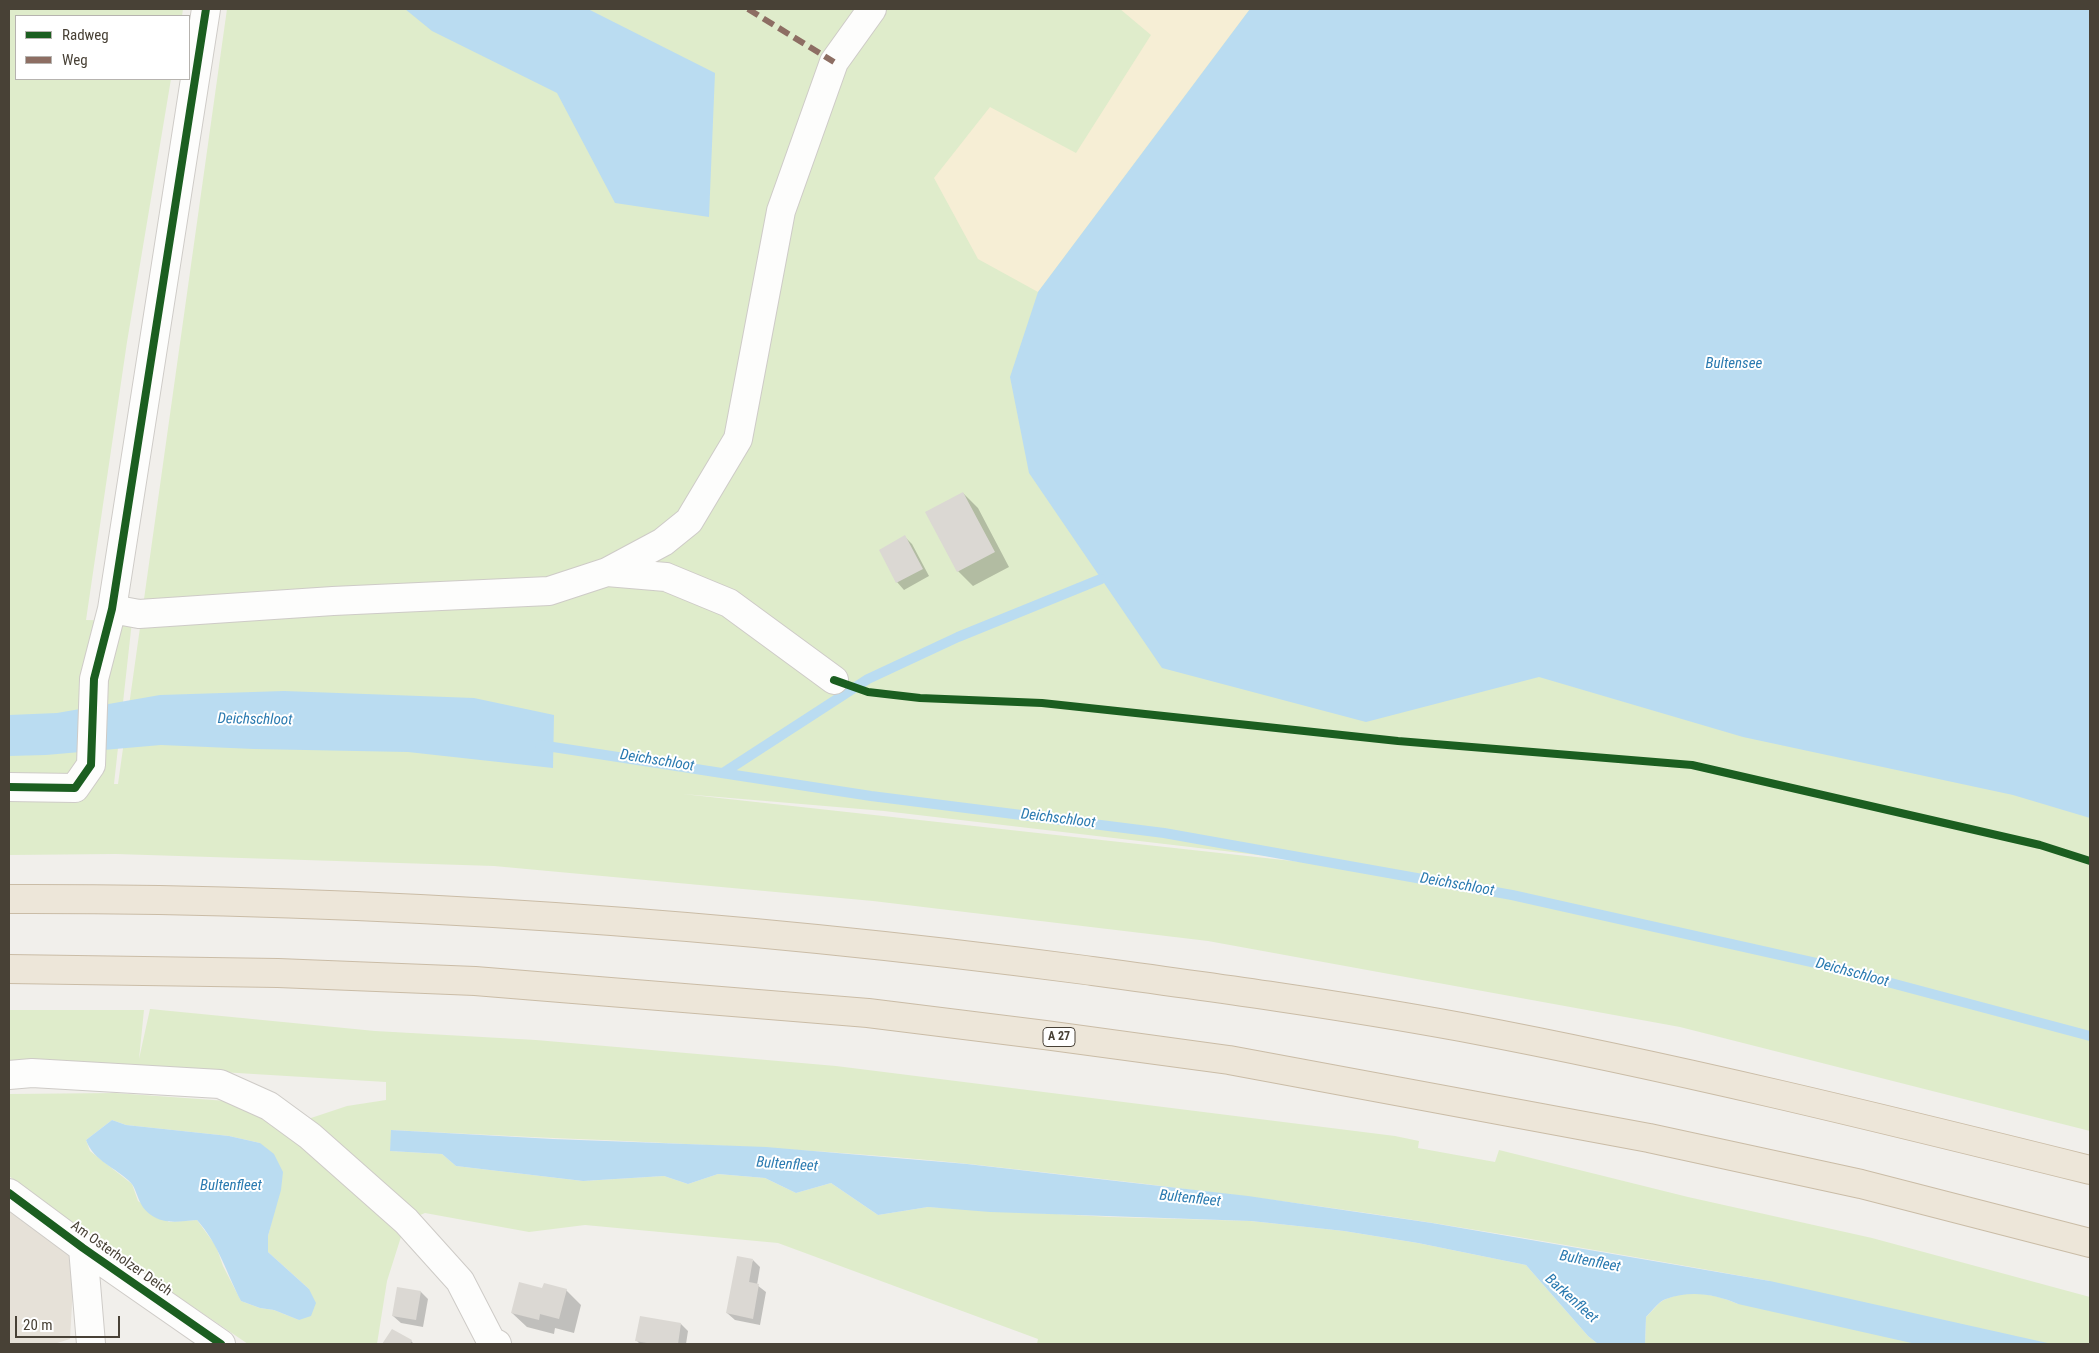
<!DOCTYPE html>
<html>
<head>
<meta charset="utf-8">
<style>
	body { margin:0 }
	#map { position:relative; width:2099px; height:1353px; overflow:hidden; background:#f1efeb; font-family:"Roboto Condensed",sans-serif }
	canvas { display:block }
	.frame { position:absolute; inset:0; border:10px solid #484136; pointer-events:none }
	.legend { position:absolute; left:15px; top:15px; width:175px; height:65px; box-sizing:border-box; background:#fff; border:1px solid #b6b3af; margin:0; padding:6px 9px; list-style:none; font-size:15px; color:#484136 }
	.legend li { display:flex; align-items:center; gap:10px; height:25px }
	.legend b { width:25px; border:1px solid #b6b3af }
	.scale { position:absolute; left:15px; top:1316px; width:105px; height:22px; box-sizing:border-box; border:2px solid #484136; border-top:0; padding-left:6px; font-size:15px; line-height:18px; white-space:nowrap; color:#484136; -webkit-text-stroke:4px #fff; paint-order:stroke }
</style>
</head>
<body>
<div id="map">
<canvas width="2099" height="1353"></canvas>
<div class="frame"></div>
<ul class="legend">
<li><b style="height:6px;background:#1b5e20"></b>Radweg</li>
<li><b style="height:6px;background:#8d6e63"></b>Weg</li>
</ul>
<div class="scale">20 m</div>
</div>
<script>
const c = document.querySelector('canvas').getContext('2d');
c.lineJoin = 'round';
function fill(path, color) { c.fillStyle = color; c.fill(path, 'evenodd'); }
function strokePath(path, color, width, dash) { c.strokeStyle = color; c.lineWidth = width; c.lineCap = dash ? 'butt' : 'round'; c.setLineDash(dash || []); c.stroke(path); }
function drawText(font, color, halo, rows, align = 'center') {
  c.font = font + ' "Roboto Condensed",sans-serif'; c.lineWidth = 4; c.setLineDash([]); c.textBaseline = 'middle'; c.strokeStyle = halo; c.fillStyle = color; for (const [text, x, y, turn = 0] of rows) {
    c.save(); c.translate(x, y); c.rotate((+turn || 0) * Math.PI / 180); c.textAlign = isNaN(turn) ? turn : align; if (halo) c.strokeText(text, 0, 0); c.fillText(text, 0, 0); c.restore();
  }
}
const residential = new Path2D(`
	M9,1202L75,1252L70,1339L54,1344H9Z`);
const green = new Path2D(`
	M9,9H183L182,16H16V79H171L127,342L86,620L132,621L114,784H118L227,9H2090V1131L1680,1027L1208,941L873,901L494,866L116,854L9,855ZM683,794L884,811L1420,874V875Z
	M150,1009L375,1031L536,1040L836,1066L1395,1136L1419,1141L1418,1148L1495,1162L1499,1150L1688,1197L1872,1238L2090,1297V1344H1645L1646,1317C1652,1312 1659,1301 1666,1299C1690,1289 1715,1294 1738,1304L1770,1281C1658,1261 1545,1241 1433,1223C1279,1199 1124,1181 969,1164C777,1144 584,1141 392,1130L390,1151L442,1154L456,1166L583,1181L664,1176L688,1184L718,1174L765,1178L796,1193L831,1183L878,1215L928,1207L1111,1217L1251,1221L1344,1231L1418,1243L1526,1265L1588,1336L1598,1344H1037L1038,1339L778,1243L585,1225L529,1232L425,1213L406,1221L387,1281L377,1344H248L83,1232L9,1176V1094L115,1093L227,1101L284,1127L347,1106L386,1100V1082L138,1067L9,1064V1010H144L139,1059ZM112,1120L126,1125L229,1136L260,1143L273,1216L268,1236V1252L309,1289L299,1320L274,1310L260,1308L241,1301L223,1266L216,1246L197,1220L169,1222L138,1201L132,1184L90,1151L86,1140Z`);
const sand = new Path2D(`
	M1120,9H1250L1038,292L978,259L934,178L990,107L1076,153L1151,35Z`);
const water = new Path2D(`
	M405,9H588L715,73L709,217L615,203L557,93L432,31Z
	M1250,9H2090V818L2013,795L1743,737L1539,677L1366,722L1162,668L1029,473L1010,377L1038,292Z
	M284,691L474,698L554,715L553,768L408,752L254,749L161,745L46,755L9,756V715L57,713L160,695Z
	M112,1120L126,1125L229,1136L260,1143L274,1154L283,1172L281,1190L268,1236V1252L309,1289L316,1303L311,1316L299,1320L274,1310L260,1308L241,1301C227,1274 218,1243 197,1220C181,1221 165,1225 151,1215C137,1205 138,1191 131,1183C116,1167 94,1162 86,1140Z
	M391,1130L553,1139L766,1147L967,1164L1248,1196L1432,1223L1770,1281L2052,1344H1916L1738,1304C1715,1294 1690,1290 1666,1299C1659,1301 1652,1311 1646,1317L1645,1344H1598L1588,1336L1526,1265L1418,1243L1344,1231L1251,1221L990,1212L928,1207L878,1215L831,1183L796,1193L765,1178L718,1174L688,1184L664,1176L583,1181L456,1166L442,1154L390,1151Z`);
const shadow = new Path2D(`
	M963,493L978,508L1009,567L973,586L958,571Z
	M905,537L912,544L929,576L904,590L897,582Z
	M753,1260L760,1267L757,1285L766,1292L760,1325L735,1320L727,1313Z
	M398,1288L421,1292L428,1299L423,1327L401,1323L393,1316Z
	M543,1289L566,1290L581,1305L574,1333L555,1328L554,1334L527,1327L512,1313Z
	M681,1324L688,1331L686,1344H640L637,1341Z
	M392,1330L411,1341L414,1344H384Z`);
const stream = new Path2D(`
	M540,745L871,796L1164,833L1512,895L1816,963L2090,1036
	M723,773L868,679L958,637L1101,579`);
const building = new Path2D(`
	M963,492L995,552L957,572L925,512Z
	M905,535L923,569L896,583L879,550Z
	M737,1256L753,1259L749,1282L759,1284L753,1319L726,1313Z
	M519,1282L542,1288L544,1283L567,1289L559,1319L540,1314L539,1320L511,1313Z
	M397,1287L421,1291L416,1320L392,1316Z
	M640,1316L681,1323L678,1344H653L635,1341Z
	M392,1329L412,1340L410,1344H382Z`);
const minor = new Path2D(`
	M607,572L666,577L729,603L834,680
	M112,609L139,614L333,601L549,591L607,572L663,542L689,521L738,439L781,211L834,62L872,9
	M9,787L75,788L91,765L94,679L112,609L206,9
	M9,1075L32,1073L220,1084L269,1106L310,1136L406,1221L460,1281L491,1341L497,1344
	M9,1193L83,1248L221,1344
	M83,1248L91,1344`);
const highway = new Path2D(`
	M9,899C369,898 728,923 1085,970C1210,987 1336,1004 1461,1027C1673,1067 1881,1118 2090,1170
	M9,969L278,973L475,981L868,1013L1045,1035L1229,1060L1649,1138L1861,1184L2090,1243`);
const quiet = new Path2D(`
	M748,9L834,62`);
const cycleway = new Path2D(`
	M834,680L868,692L920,698L1042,703L1398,741L1692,765L2040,845L2090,861
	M9,787L75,788L91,765L94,679L112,609L206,9
	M9,1193L83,1248L221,1344`);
const shields = [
	[1059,1037,32]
];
const shieldNames = [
	["A 27",1059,1037]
];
const streetNames = [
	["Am Osterholzer Deich",121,1259,35]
];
const waterNames = [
	["Bultensee",1734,364],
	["Deichschloot",255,720,1],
	["Deichschloot",657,761,9],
	["Deichschloot",1058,819,7],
	["Deichschloot",1457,885,10],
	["Deichschloot",1852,973,15],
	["Bultenfleet",787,1165,4],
	["Bultenfleet",231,1186],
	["Bultenfleet",1190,1199,6],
	["Bultenfleet",1590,1262,11],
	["Barkenfleet",1571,1299,42]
];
fill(residential, '#e6e1d8');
fill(green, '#dfeccb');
fill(sand, '#f6eed5');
fill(water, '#badcf1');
fill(shadow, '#0003');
strokePath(stream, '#badcf1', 10);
fill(building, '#dbd8d3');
strokePath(minor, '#cecbc7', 30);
strokePath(highway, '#cabca6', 30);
strokePath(minor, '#fdfdfc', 28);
strokePath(highway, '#ede6d9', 28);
strokePath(quiet, '#8d6e63', 6, [12, 6]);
strokePath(cycleway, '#1b5e20', 8);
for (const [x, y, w] of shields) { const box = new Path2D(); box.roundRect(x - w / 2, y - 9.5, w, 19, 4); c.fillStyle = '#fff'; c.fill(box); strokePath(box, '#484136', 1); }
drawText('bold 12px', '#484136', null, shieldNames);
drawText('14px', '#484136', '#fff', streetNames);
drawText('italic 15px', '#2a7ab0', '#fff', waterNames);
</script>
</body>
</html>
